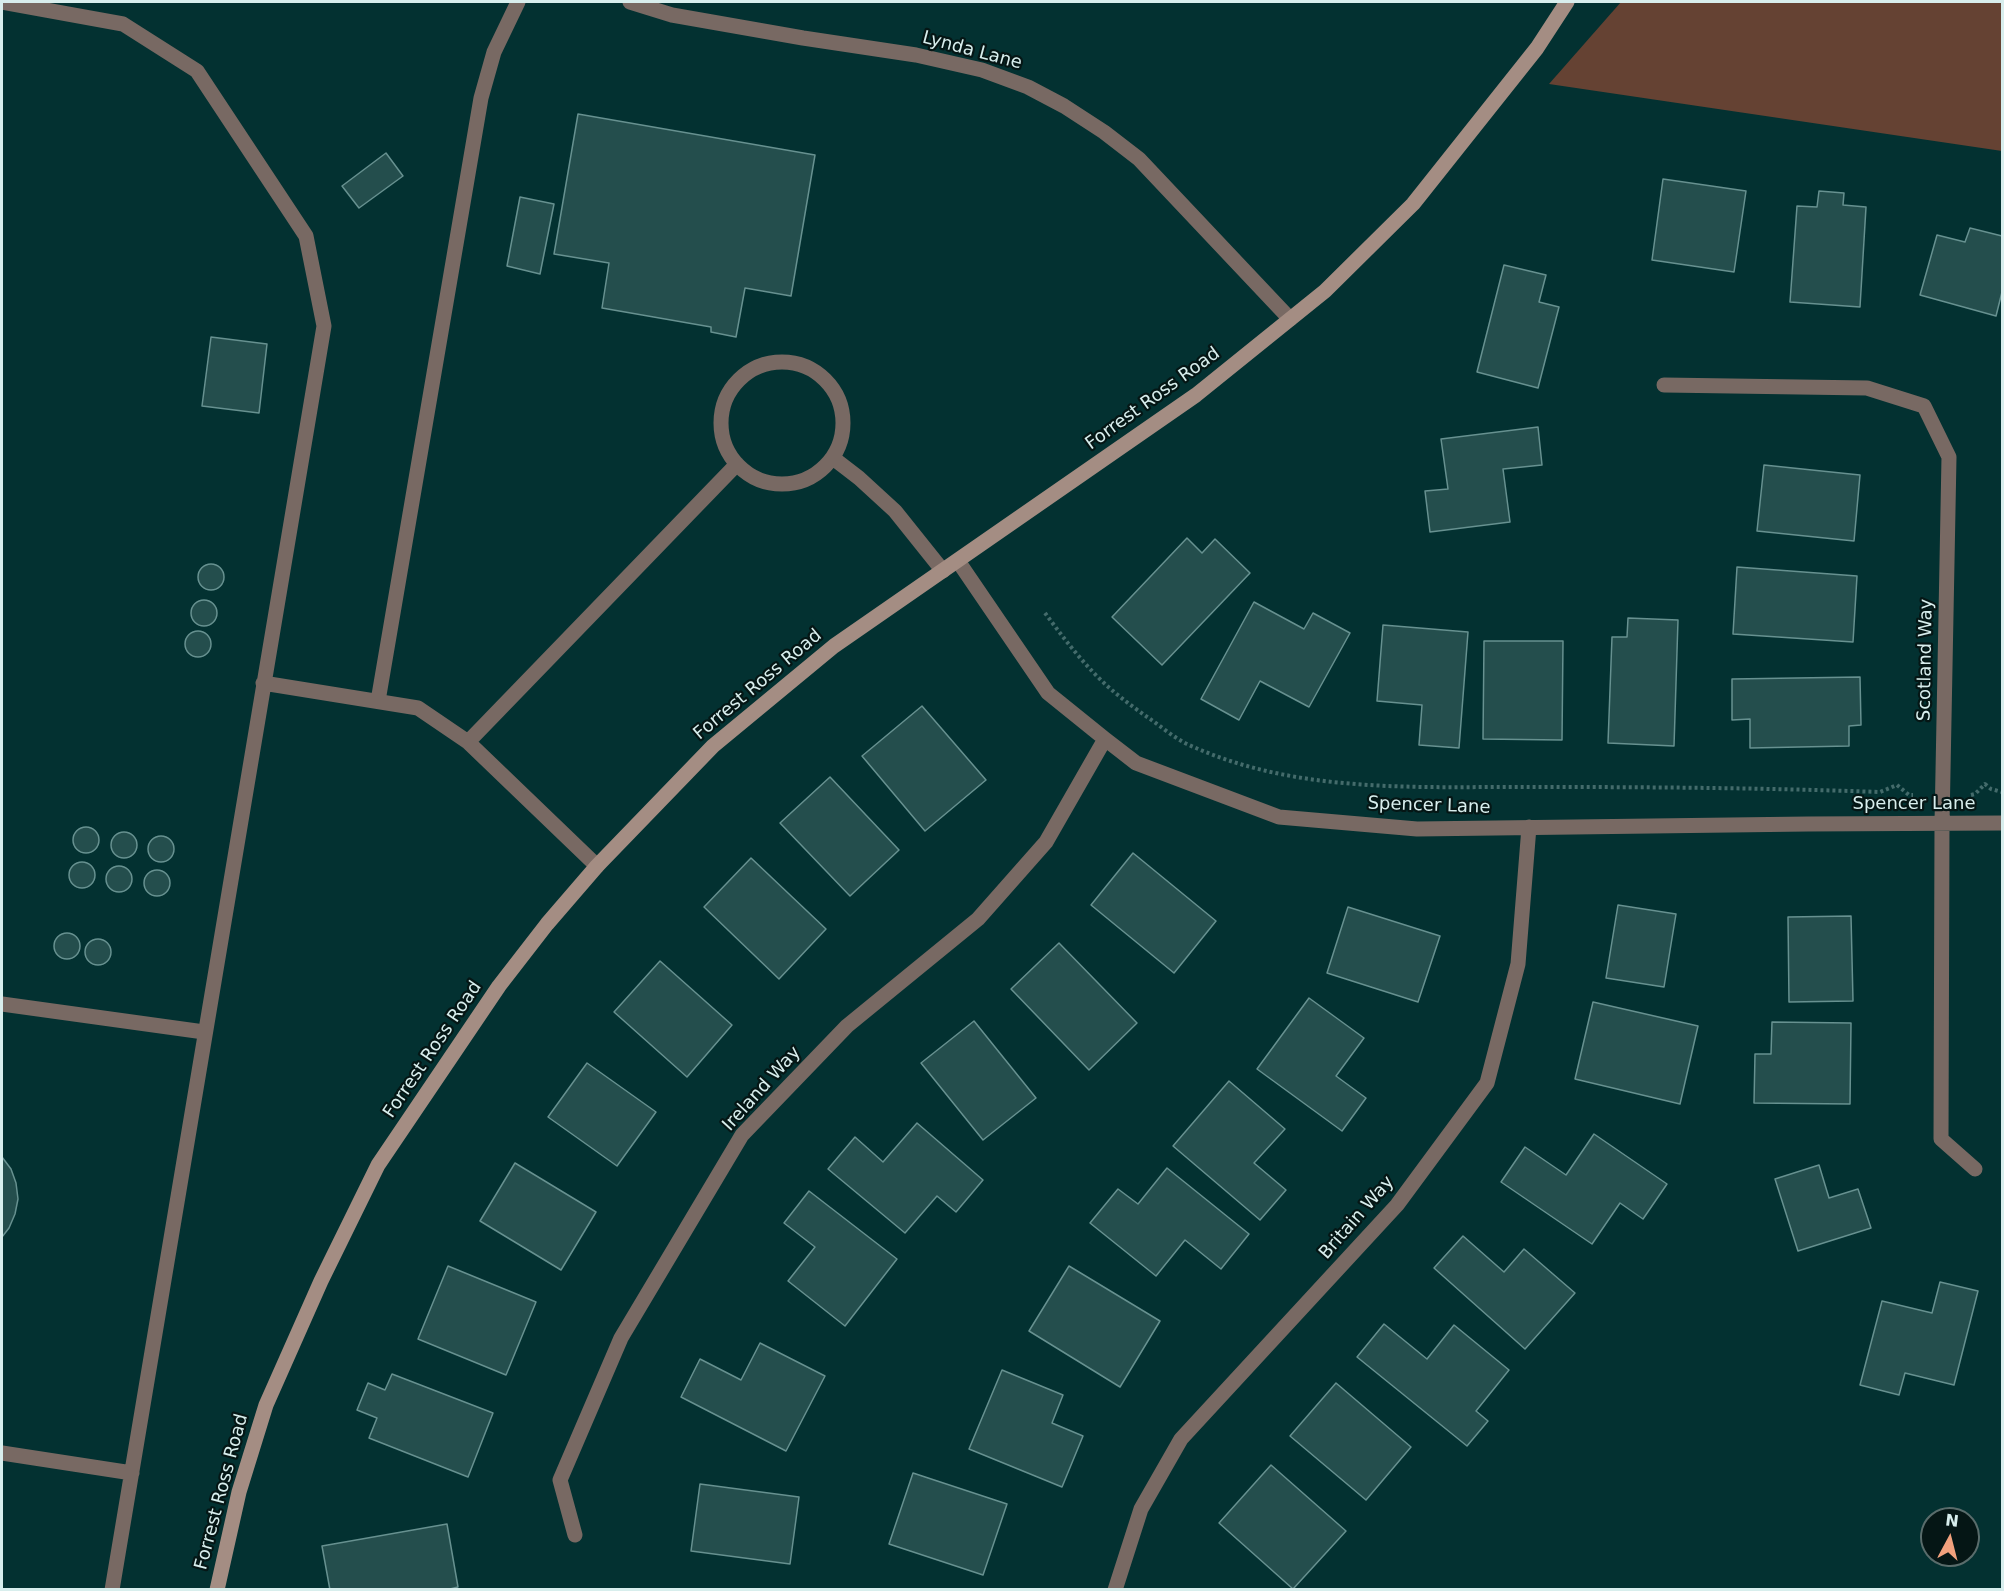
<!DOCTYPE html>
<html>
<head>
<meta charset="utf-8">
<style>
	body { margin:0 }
	#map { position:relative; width:2004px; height:1591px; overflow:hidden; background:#033131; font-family:"DejaVu Sans",sans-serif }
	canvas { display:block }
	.frame { position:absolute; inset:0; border:3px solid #d8eeed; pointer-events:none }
	.north { position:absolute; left:1920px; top:1507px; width:60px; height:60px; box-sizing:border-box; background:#051615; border:2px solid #596c6b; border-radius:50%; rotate:7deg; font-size:16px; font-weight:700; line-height:24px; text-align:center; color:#d8eeed }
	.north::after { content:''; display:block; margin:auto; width:21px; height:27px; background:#f1a17d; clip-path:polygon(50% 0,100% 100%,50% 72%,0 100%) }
</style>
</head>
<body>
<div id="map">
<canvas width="2004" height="1591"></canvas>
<div class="frame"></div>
<div class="north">N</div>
</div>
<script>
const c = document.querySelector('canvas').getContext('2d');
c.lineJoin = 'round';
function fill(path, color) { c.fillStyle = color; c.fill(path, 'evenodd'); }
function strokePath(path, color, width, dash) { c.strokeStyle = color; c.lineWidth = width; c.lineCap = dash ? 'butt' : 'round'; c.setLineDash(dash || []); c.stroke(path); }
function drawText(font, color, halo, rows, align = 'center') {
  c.font = font + ' "DejaVu Sans",sans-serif'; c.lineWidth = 4.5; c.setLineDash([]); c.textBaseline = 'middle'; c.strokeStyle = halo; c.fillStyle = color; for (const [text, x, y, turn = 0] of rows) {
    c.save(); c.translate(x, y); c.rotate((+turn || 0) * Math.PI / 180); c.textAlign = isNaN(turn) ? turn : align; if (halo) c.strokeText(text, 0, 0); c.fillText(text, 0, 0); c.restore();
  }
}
const green = new Path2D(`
	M1621,2H2002V151L1549,84Z`);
const building = new Path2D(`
	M578,114L815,155L791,296L745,288L736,337L711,332V327L602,308L609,263L554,254Z
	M386,153L403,176L359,208L342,186Z
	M1663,179L1746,191L1734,272L1652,260Z
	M1819,191L1844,193L1843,205L1866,207L1860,307L1790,302L1797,206L1817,207Z
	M520,197L554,204L540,274L507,266Z
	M1970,228L2002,236V292L1996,316L1920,295L1937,235L1965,242Z
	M1504,265L1546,275L1539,302L1559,307L1538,388L1477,372Z
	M211,337L267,344L259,413L202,406Z
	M1538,427L1542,465L1503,469L1510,522L1430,532L1425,491L1448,489L1441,439Z
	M1764,465L1860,475L1854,541L1757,531Z
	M1187,538L1202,553L1215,539L1250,573L1162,665L1112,617Z
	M198 577a13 13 0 1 1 26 0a13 13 0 1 1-26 0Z
	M1737,567L1857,576L1853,642L1733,634Z
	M191 613a13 13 0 1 1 26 0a13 13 0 1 1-26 0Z
	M1254,602L1304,629L1313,613L1350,633L1309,707L1260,681L1239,720L1201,699Z
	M1628,618L1678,620L1674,746L1608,743L1612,637H1627Z
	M1383,625L1468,632L1459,748L1419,745L1422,705L1377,701Z
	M185 644a13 13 0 1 1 26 0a13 13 0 1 1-26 0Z
	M1484,641H1563L1562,740L1483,739Z
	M1860,677L1861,725L1849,726V746L1750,748V719L1732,720V679Z
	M922,706L986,780L925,831L862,756Z
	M830,777L899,850L850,896L780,823Z
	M73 840a13 13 0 1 1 26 0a13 13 0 1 1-26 0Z
	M111 845a13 13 0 1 1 26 0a13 13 0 1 1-26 0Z
	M148 849a13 13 0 1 1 26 0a13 13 0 1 1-26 0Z
	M1133,853L1216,921L1174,973L1091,905Z
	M751,858L826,929L779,979L704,907Z
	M69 875a13 13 0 1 1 26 0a13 13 0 1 1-26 0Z
	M106 879a13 13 0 1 1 26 0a13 13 0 1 1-26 0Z
	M144 883a13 13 0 1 1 26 0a13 13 0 1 1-26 0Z
	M1618,905L1676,914L1664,987L1606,978Z
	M1348,907L1440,936L1418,1002L1327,973Z
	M1851,916L1853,1001L1789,1002L1788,917Z
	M54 946a13 13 0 1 1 26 0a13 13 0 1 1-26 0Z
	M85 952a13 13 0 1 1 26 0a13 13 0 1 1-26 0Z
	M1059,943L1137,1023L1089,1070L1011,989Z
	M660,961L732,1025L687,1077L614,1012Z
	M1309,998L1364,1038L1336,1076L1366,1098L1342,1131L1257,1069Z
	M1593,1002L1698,1026L1680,1104L1575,1079Z
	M974,1021L1036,1098L983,1140L921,1063Z
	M1772,1022L1851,1023L1850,1104L1754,1103L1755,1054H1771Z
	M587,1063L656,1112L617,1166L548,1117Z
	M1229,1081L1285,1129L1254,1163L1286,1190L1260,1220L1173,1146Z
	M917,1123L983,1180L956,1212L937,1196L905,1233L828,1169L855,1137L883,1162Z
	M1594,1134L1667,1184L1643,1219L1620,1203L1592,1244L1501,1182L1525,1147L1566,1175Z
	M2,1157L11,1169L16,1183L18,1199L15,1214L9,1228L2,1237Z
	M515,1163L596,1212L561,1270L480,1221Z
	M1819,1165L1829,1198L1858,1189L1871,1228L1798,1251L1775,1179Z
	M1167,1168L1249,1234L1221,1269L1185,1240L1156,1276L1090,1223L1118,1189L1138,1204Z
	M809,1191L897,1259L845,1326L788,1281L815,1247L784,1223Z
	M1463,1236L1504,1272L1524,1249L1575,1293L1525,1349L1434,1268Z
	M448,1266L536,1302L506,1375L418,1339Z
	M1069,1266L1160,1321L1120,1387L1029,1331Z
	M1940,1282L1978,1291L1954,1385L1905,1373L1899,1395L1860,1385L1882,1301L1932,1313Z
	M1384,1324L1427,1359L1454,1325L1509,1370L1476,1411L1488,1421L1467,1446L1357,1357Z
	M760,1343L825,1376L786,1451L681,1397L700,1359L741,1380Z
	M1002,1370L1063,1395L1052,1423L1083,1436L1062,1487L969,1449Z
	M392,1374L493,1413L468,1477L369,1438L377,1418L357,1410L368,1383L385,1390Z
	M1336,1383L1411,1447L1366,1500L1290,1436Z
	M1271,1465L1346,1531L1293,1589L1219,1523Z
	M913,1473L1007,1504L983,1575L889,1544Z
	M700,1484L799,1497L790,1564L691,1551Z
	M447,1524L458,1587L446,1590H330L322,1546Z`);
const path = new Path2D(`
	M1045,613C1065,640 1087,669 1113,691C1126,702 1140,712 1153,721C1164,729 1175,738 1187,744C1299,796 1425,786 1544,787C1657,787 1768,788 1880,792L1897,785L1909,795H1913
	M1971,795L1975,794L1985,784L1991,789L2002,792`);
const lane = new Path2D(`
	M2,2L123,24L197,71L306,236L324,326L112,1590
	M721 423a61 61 0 1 1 122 0a61 61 0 1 1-122 0Z
	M833,458L859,478L895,511L943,571
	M263,683L418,708L468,742
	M378,701L481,98L494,52L518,2
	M597,866L468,742L737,464
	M2,1004L204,1032
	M2,1453L132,1473`);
const street = new Path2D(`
	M630,2L672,15L803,38L916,55L982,70L1028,87L1064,106L1104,132L1139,159L1290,319
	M1664,385L1867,388L1924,406L1949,457L1942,824L1941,1139L1975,1169
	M958,561L1048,693L1105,739L1136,763L1279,817L1417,829L1808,824L2002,823
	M575,1535L560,1480L621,1338L742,1135L847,1026L978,919L1046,842L1105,739
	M1115,1590L1141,1509L1181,1439L1397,1205L1487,1083L1518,964L1529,827`);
const secondary = new Path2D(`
	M217,1590L239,1492L266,1405L321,1281L378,1165L499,986L547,924L597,866L713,746L834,646L1196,395L1325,291L1413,204L1537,48L1567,2`);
const streetNames = [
	["Lynda Lane",972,51,15],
	["Forrest Ross Road",1153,399,-36],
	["Scotland Way",1926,660,-89],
	["Forrest Ross Road",758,685,-40],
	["Spencer Lane",1914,804],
	["Spencer Lane",1429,806,2],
	["Forrest Ross Road",433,1050,-56],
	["Ireland Way",762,1089,-48],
	["Britain Way",1357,1218,-49],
	["Forrest Ross Road",222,1492,-75]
];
fill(green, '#654233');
fill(building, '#244e4d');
strokePath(building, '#679190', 1.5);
strokePath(path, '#446b6b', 4, [3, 3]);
strokePath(lane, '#786963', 15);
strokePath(street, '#786963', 15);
strokePath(secondary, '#a48d83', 15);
drawText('18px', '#d8eeed', '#051615', streetNames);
</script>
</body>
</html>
